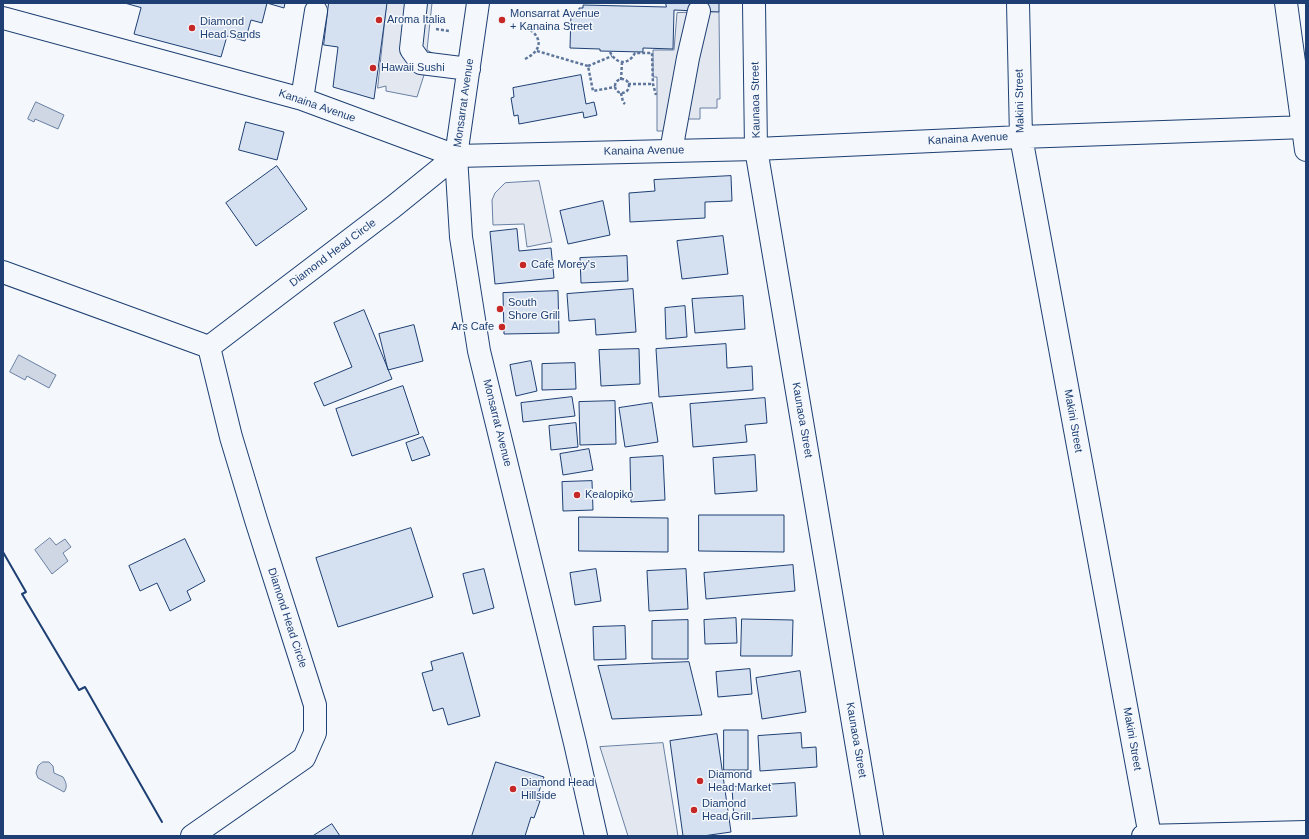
<!DOCTYPE html>
<html>
<head>
<meta charset="utf-8">
<style>
	body { margin:0 }
	#map { position:relative; width:1309px; height:839px; overflow:hidden; background:#f4f7fb; font-family:Helvetica,sans-serif }
	canvas { display:block }
	.frame { position:absolute; inset:0; border:4px solid #1d3f73; pointer-events:none }
</style>
</head>
<body>
<div id="map">
<canvas width="1309" height="839"></canvas>
<div class="frame"></div>
</div>
<script>
const c = document.querySelector('canvas').getContext('2d');
c.lineJoin = 'round';
function fill(path, color) { c.fillStyle = color; c.fill(path, 'evenodd'); }
function strokePath(path, color, width, dash) { c.strokeStyle = color; c.lineWidth = width; c.lineCap = dash ? 'butt' : 'round'; c.setLineDash(dash || []); c.stroke(path); }
function drawText(font, color, halo, rows, align = 'center') {
  c.font = font + ' Helvetica,sans-serif'; c.lineWidth = 3; c.setLineDash([]); c.textBaseline = 'middle'; c.strokeStyle = halo; c.fillStyle = color; for (const [text, x, y, turn = 0] of rows) {
    c.save(); c.translate(x, y); c.rotate((+turn || 0) * Math.PI / 180); c.textAlign = isNaN(turn) ? turn : align; if (halo) c.strokeText(text, 0, 0); c.fillText(text, 0, 0); c.restore();
  }
}
const parking = new Path2D(`
	M387,3H432L427,50L441,58L439,72L424,75L417,97L386,91V86L378,88Z
	M719,12L720,99H717V108H700V119H684L685,131H657V77H653V50H674L677,13Z
	M539,181L552,242L527,247L524,224L493,225L492,200L495,193L505,183Z
	M663,743L678,836H628L600,747Z`);
const water = new Path2D(`
	M36,102L64,115L58,129L35,119L34,122L28,119Z
	M19,355L56,375L49,388L27,376L25,380L10,372Z
	M50,538L56,545L65,539L71,547L63,553L68,561L52,574L35,550Z
	M43,762H49L53,766L54,773L63,777C66,782 68,787 64,792L38,778L36,773L38,766Z`);
const building = new Path2D(`
	M125,3H285L284,8L267,3L262,23L251,20L245,41L227,36L221,57L134,34L141,8Z
	M329,3H387L374,99L333,87L338,47L324,45Z
	M666,3H719V12L674,10L673,49L643,48V52L600,51V49L570,48L571,12H579V8H583V5L666,7Z
	M581,75L586,104L594,102L597,115L584,118L583,112L519,124L518,115L514,116L511,98L514,97L513,88Z
	M246,122L284,132L277,160L239,150Z
	M277,166L307,209L256,246L226,203Z
	M731,176L732,201L705,202V218L630,222L629,193L655,191L654,180Z
	M603,201L610,235L568,244L560,211Z
	M517,229L519,251L551,248L554,278L495,284L490,232Z
	M723,236L728,274L682,279L677,241Z
	M627,256L628,281L581,283L580,258Z
	M633,289L636,332L596,335L595,319L569,321L567,294Z
	M558,291L559,333L504,334L503,293Z
	M743,296L745,329L695,333L692,299Z
	M685,306L687,337L666,339L665,308Z
	M364,310L392,379L324,406L314,383L352,367L334,323Z
	M414,325L423,361L388,370L379,334Z
	M726,344L727,368L752,366L753,390L659,397L656,349Z
	M639,349L640,384L601,386L599,350Z
	M531,361L537,391L516,396L510,365Z
	M575,363L576,389L542,390V364Z
	M403,386L419,434L352,456L336,409Z
	M572,397L575,416L523,422L521,403Z
	M765,398L767,423L745,425L747,442L693,447L690,404Z
	M615,401L616,444L580,445L579,402Z
	M652,403L658,442L625,447L619,408Z
	M576,423L578,447L551,450L549,426Z
	M423,437L430,455L412,461L406,443Z
	M589,449L593,470L563,475L560,454Z
	M755,455L757,491L715,494L713,458Z
	M663,456L665,500L631,502L630,458Z
	M592,481L593,510L563,511L562,482Z
	M699,515H784V552L699,551Z
	M579,517L668,518V552L579,551Z
	M411,528L433,597L338,627L316,558Z
	M185,539L205,581L187,591L191,600L170,611L157,583L140,591L129,566Z
	M793,565L795,591L706,599L704,573Z
	M484,569L494,608L473,614L463,574Z
	M596,569L601,601L575,605L570,573Z
	M686,569L688,609L649,611L647,571Z
	M736,618L737,643L705,644L704,620Z
	M742,619L793,620L792,656H741Z
	M688,620V659H652V621Z
	M625,626L626,659L594,660L593,627Z
	M463,653L480,716L448,725L443,708L433,711L422,673L433,670L431,662Z
	M689,662L702,715L612,719L598,666Z
	M750,669L752,694L718,697L716,672Z
	M800,671L806,712L762,719L756,678Z
	M724,730H748V770H724Z
	M801,733L802,748L816,747L817,767L760,771L758,736Z
	M717,734L731,832L703,836H683L670,741Z
	M496,762L544,777L536,800L540,801L534,818L531,817L525,836H526H472Z
	M795,783L797,816L734,820L732,787Z
	M332,824L340,836H313Z`);
const path = new Path2D(`
	M436,29L449,31
	M537,51L588,66L593,91L615,87
	M610,52C616,64 628,66 635,53H652L653,84L656,95
	M525,59C541,51 544,39 528,28
	M588,66L612,56
	M615 86a7 7 0 1 1 14 0a7 7 0 1 1-14 0Z
	M621,80L622,62
	M628,84H653
	M621,93L623,102L625,104`);
const minor = new Path2D(`
	M416,3L411,49L421,63L469,69
	M478,3L456,156L461,237L479,351L575,743L596,836
	M754,3L756,149L872,836
	M1018,3L1021,137L1150,836
	M1286,3L1306,150
	M3,18L302,99L456,156L756,149L1021,137L1306,127
	M302,99L316,11
	M671,151L688,58L699,11
	M3,272L209,347L231,437L256,520L315,705V733L304,758L192,836
	M209,347L393,207L456,156
	M1143,836L1306,832`);
const wall = new Path2D(`
	M3,552L26,592L22,594L79,690L85,687L162,822`);
const markers = [
	[379,20,4,"#c62828"],
	[502,20,4,"#c62828"],
	[192,28,4,"#c62828"],
	[373,68,4,"#c62828"],
	[523,265,4,"#c62828"],
	[500,309,4,"#c62828"],
	[502,327,4,"#c62828"],
	[577,495,4,"#c62828"],
	[700,781,4,"#c62828"],
	[513,789,4,"#c62828"],
	[694,810,4,"#c62828"]
];
const poiNames = [
	["Monsarrat Avenue",510,14],
	["+ Kanaina Street",510,27],
	["Aroma Italia",387,20],
	["Diamond",200,22],
	["Head Sands",200,35],
	["Hawaii Sushi",381,68],
	["Cafe Morey's",531,265],
	["South",508,303],
	["Shore Grill",508,316],
	["Ars Cafe",494,327,"right"],
	["Kealopiko",585,495],
	["Diamond",708,775],
	["Head Market",708,788],
	["Diamond Head",521,783],
	["Hillside",521,796],
	["Diamond",702,804],
	["Head Grill",702,817]
];
const streetNames = [
	["Kaunaoa Street",756,100,-91],
	["Makini Street",1020,101,-91],
	["Monsarrat Avenue",464,103,-82],
	["Kanaina Avenue",317,106,19],
	["Kanaina Avenue",968,139,-3],
	["Kanaina Avenue",644,151,-1],
	["Diamond Head Circle",333,253,-37],
	["Kaunaoa Street",802,420,80],
	["Makini Street",1073,421,80],
	["Monsarrat Avenue",497,423,76],
	["Diamond Head Circle",287,618,72],
	["Makini Street",1132,739,80],
	["Kaunaoa Street",856,740,80]
];
fill(parking, '#e3e8f0');
strokePath(parking, '#687fa3', 1);
fill(water, '#cfd7e4');
strokePath(water, '#687fa3', 1);
fill(building, '#d5e0f0');
strokePath(building, '#1d3f73', 1);
strokePath(minor, '#1d3f73', 24);
strokePath(path, '#5e769c', 2.5, [3, 2]);
strokePath(minor, '#f4f7fb', 22);
strokePath(wall, '#1d3f73', 2);
for (const [x, y, r, color] of markers) { const dot = new Path2D(); dot.arc(x, y, r, 0, 2 * Math.PI); c.fillStyle = color; c.fill(dot); strokePath(dot, '#f4f7fb', 1.5); }
drawText('11px', '#1d3f73', '#f4f7fb', poiNames, 'left');
drawText('11px', '#1d3f73', '#f4f7fb', streetNames);
</script>
</body>
</html>
